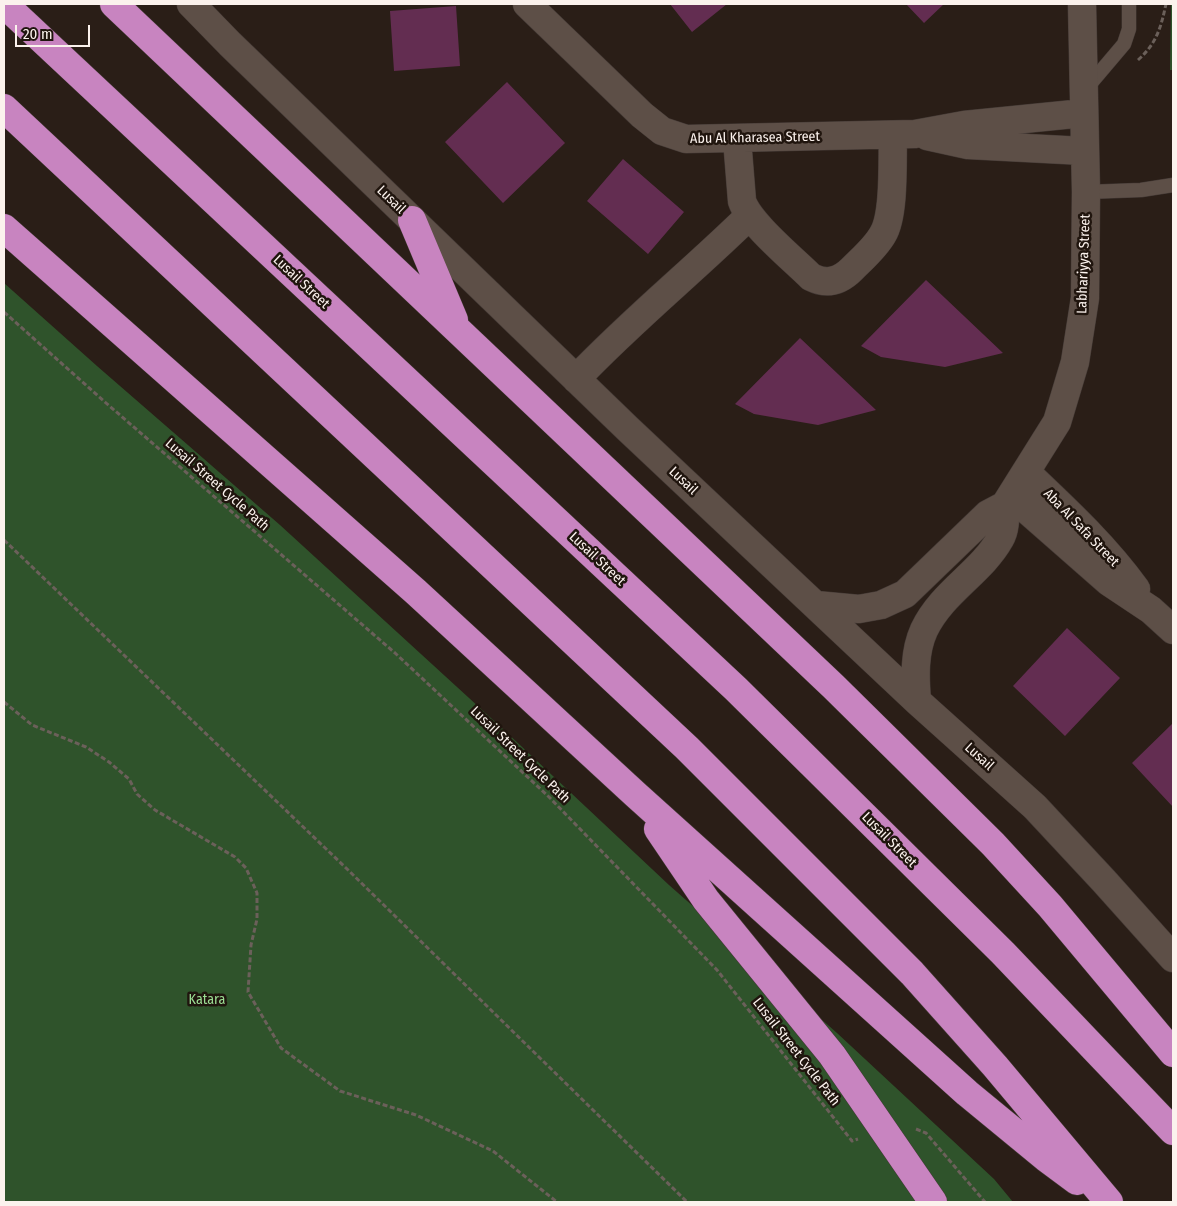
<!DOCTYPE html>
<html>
<head>
<meta charset="utf-8">
<style>
	body { margin:0 }
	#map { position:relative; width:1177px; height:1206px; overflow:hidden; background:#2a1e17; font-family:"Fira Sans Condensed",sans-serif }
	canvas { display:block }
	.frame { position:absolute; inset:0; border:5px solid #fbf2ed; pointer-events:none }
	.scale { position:absolute; left:15px; top:25px; width:75px; height:22px; box-sizing:border-box; border:2px solid #fbf2ed; border-top:0; padding-left:6px; font-size:15px; line-height:18px; white-space:nowrap; color:#fbf2ed; -webkit-text-stroke:4px #20150e; paint-order:stroke }
</style>
</head>
<body>
<div id="map">
<canvas width="1177" height="1206"></canvas>
<div class="frame"></div>
<div class="scale">20 m</div>
</div>
<script>
const c = document.querySelector('canvas').getContext('2d');
c.lineJoin = 'round';
function fill(path, color) { c.fillStyle = color; c.fill(path, 'evenodd'); }
function strokePath(path, color, width, dash) { c.strokeStyle = color; c.lineWidth = width; c.lineCap = dash ? 'butt' : 'round'; c.setLineDash(dash || []); c.stroke(path); }
function drawText(font, color, halo, rows, align = 'center') {
  c.font = font + ' "Fira Sans Condensed",sans-serif'; c.lineWidth = 5; c.setLineDash([]); c.textBaseline = 'middle'; c.strokeStyle = halo; c.fillStyle = color; for (const [text, x, y, turn = 0] of rows) {
    c.save(); c.translate(x, y); c.rotate((+turn || 0) * Math.PI / 180); c.textAlign = isNaN(turn) ? turn : align; if (halo) c.strokeText(text, 0, 0); c.fillText(text, 0, 0); c.restore();
  }
}
const green = new Path2D(`
	M1171,4H1173V70H1170Z
	M4,283L97,366L280,525L504,730L669,885L837,1033L994,1179L1013,1202H4Z`);
const building = new Path2D(`
	M670,4H727L692,32Z
	M906,4H944L924,23Z
	M456,6L460,66L394,71L390,11Z
	M507,82L565,143L503,203L445,142Z
	M623,159L684,212L648,254L587,201Z
	M926,280L1003,353L945,367L881,357L861,346Z
	M800,338L876,410L818,425L754,414L735,404Z
	M1067,628L1120,678L1065,736L1013,686Z
	M1173,723V807L1132,763Z`);
const path = new Path2D(`
	M1138,60C1157,43 1161,27 1166,4
	M4,312L106,403L395,653L549,797L717,970L852,1141L858,1139
	M4,540L346,868L687,1202
	M4,702L32,725L86,747L109,762L129,779L137,794L155,810L235,857L246,868L257,893V919L251,945L248,992L281,1048L340,1091L416,1115L493,1151L557,1202
	M916,1129L926,1133L985,1202`);
const lane = new Path2D(`
	M1085,90L1124,44L1129,29V4
	M1086,192L1141,190L1173,185`);
const street = new Path2D(`
	M191,4L230,44L627,428L917,701L1035,807L1104,881L1173,958
	M527,4L642,115L662,131L686,139L915,134L964,125L1084,113
	M927,136L968,145L1084,151
	M737,139L742,201C749,223 793,259 811,277C827,285 840,281 852,269C863,258 876,247 883,234C895,214 892,159 893,135
	M576,379C631,321 693,271 749,216
	M1026,472C1065,509 1104,545 1136,589
	M1011,496L1109,582L1151,610L1173,630
	M816,605L859,609L881,605L905,594L988,514L1005,505L1057,422L1075,362L1085,298L1086,192L1082,4
	M917,701C915,677 914,652 924,630C942,592 981,573 1000,539C1006,529 1005,517 1005,505`);
const highway = new Path2D(`
	M4,4L736,689L1003,953L1173,1131
	M114,4L834,687L993,844L1050,906L1173,1053
	M4,108L687,748L912,973L995,1066L1109,1202
	M412,220L454,320
	M4,228L416,592L635,794L967,1093L1046,1158L1077,1181
	M658,829L706,900L832,1055L933,1202`);
const streetNames = [
	["Abu Al Kharasea Street",755,138,-1],
	["Lusail",391,200,44],
	["Labhariyya Street",1084,264,-88],
	["Lusail Street",301,282,43],
	["Lusail",683,481,43],
	["Lusail Street Cycle Path",217,485,41],
	["Aba Al Safa Street",1081,528,46],
	["Lusail Street",597,559,43],
	["Lusail Street Cycle Path",520,755,44],
	["Lusail",979,757,42],
	["Lusail Street",889,840,45],
	["Lusail Street Cycle Path",796,1052,52]
];
const parkNames = [
	["Katara",207,1000]
];
fill(green, '#2f532b');
fill(building, '#632d51');
strokePath(lane, '#453b37', 15);
strokePath(street, '#453b37', 29);
strokePath(highway, '#453b37', 29);
strokePath(path, '#6b605a', 3, [5, 2.5]);
strokePath(lane, '#5d4f47', 14);
strokePath(street, '#5d4f47', 28);
strokePath(highway, '#c884c0', 28);
drawText('14px', '#fbf2ed', '#20150e', streetNames);
drawText('14px', '#9cde94', '#20150e', parkNames);
</script>
</body>
</html>
